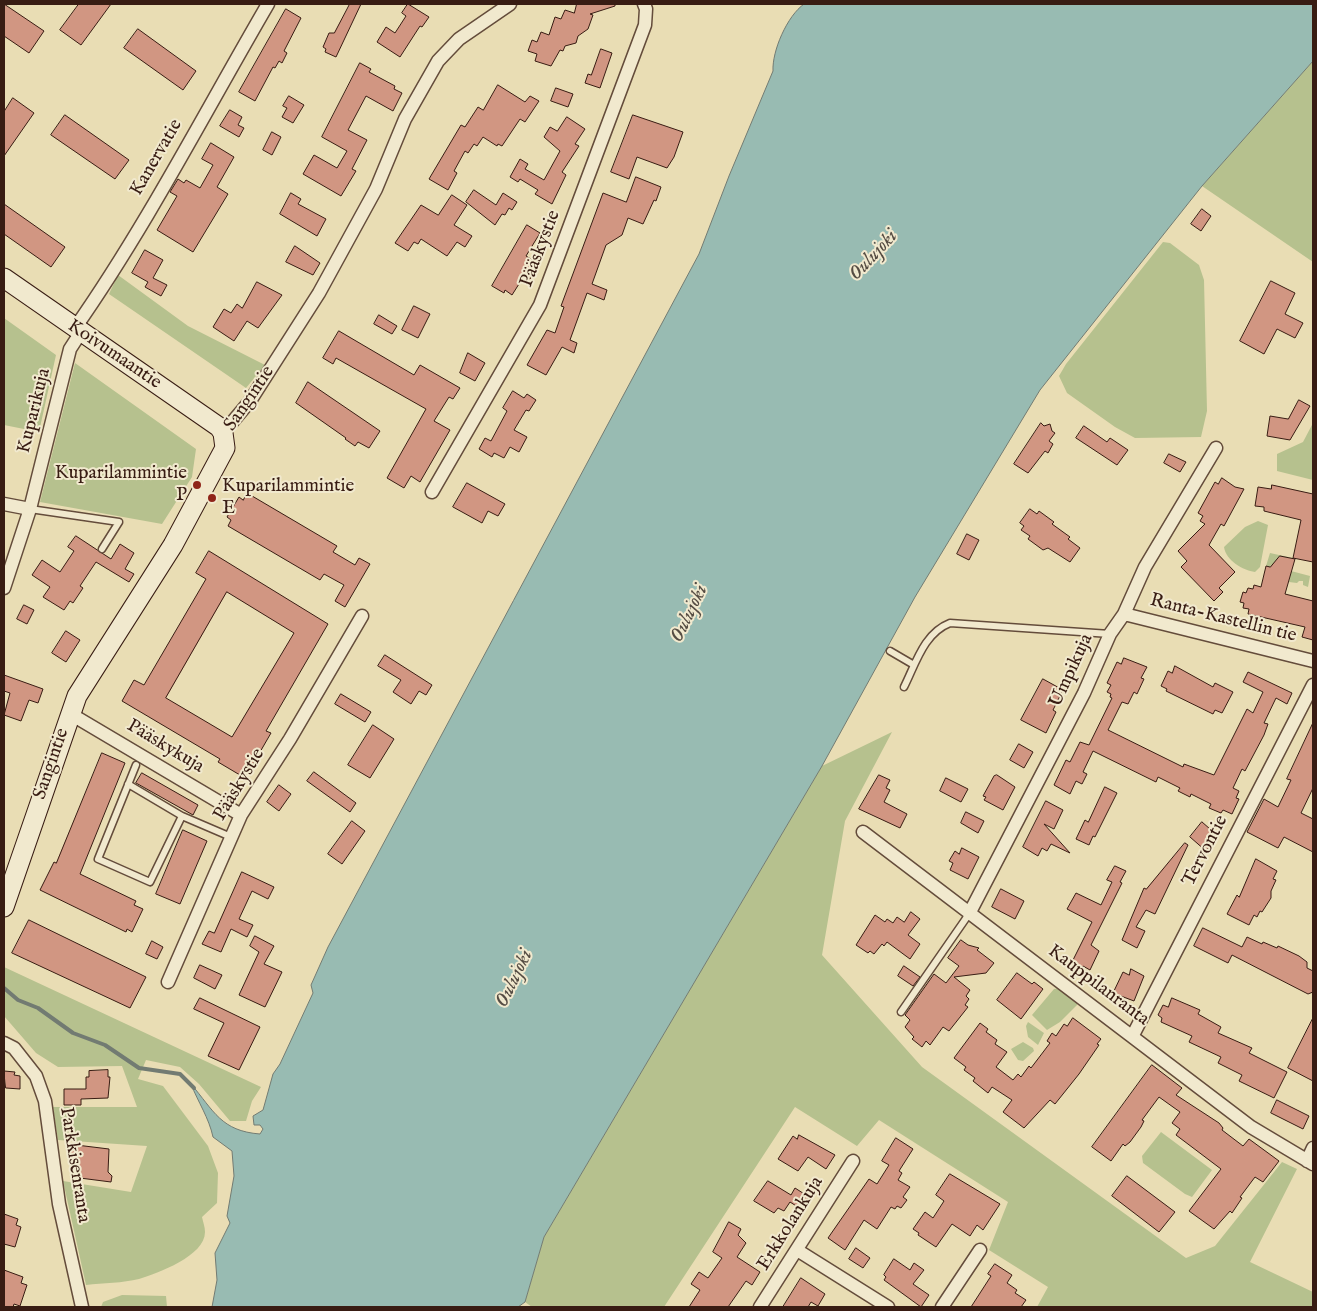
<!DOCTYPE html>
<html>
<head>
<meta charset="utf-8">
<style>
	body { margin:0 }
	#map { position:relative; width:1317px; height:1311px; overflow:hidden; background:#e9ddb4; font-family:"IM FELL English",serif }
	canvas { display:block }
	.frame { position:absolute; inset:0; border:5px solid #381c13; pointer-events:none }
</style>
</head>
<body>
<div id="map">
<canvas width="1317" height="1311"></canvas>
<div class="frame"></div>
</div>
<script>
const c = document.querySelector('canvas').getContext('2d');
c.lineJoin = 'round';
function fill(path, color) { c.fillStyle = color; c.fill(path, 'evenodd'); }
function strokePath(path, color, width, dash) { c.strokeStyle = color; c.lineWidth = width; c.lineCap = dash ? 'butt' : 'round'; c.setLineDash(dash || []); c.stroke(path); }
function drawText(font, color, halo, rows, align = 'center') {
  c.font = font + ' "IM FELL English",serif'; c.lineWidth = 4; c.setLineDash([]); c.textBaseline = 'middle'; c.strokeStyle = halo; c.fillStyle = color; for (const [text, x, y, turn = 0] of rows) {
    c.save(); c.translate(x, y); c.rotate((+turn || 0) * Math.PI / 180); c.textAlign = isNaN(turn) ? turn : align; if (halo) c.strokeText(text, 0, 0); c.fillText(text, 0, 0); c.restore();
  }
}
const green = new Path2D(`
	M1313,61V262L1202,186Z
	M1163,242L1170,243L1199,265L1204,280L1207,411L1201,437L1135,438L1115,427L1067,393L1059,376L1066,364Z
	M118,275L188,326L265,365L246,388L109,294Z
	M4,318L56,355L39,432L4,425Z
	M75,363L196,449L192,477L162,524L40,502Z
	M1313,423V480L1277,471V454L1303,442Z
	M1258,521L1268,525L1260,567L1255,572C1243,570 1226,561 1224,547L1245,527Z
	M1270,553L1293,558L1291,571L1310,576L1308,587L1303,585V581H1299L1297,583L1289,582L1291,573L1266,566Z
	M892,732L845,821L822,955L922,1067L1186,1258L1215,1246L1282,1162L1297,1169L1250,1262L1313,1292V1307H1037L1048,1287L989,1250L1008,1202L879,1120L857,1146L795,1107L664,1307H532L525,1302L544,1237L822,766Z
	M4,967L261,1087L252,1101L246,1121H230L199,1084L180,1067L146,1060L138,1079L163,1086L208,1146L218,1173L217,1203L202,1217C203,1222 205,1227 205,1232C205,1256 158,1273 139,1279C123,1283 103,1283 86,1285L63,1181L131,1192L147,1146L58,1140L53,1107H137L122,1066L58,1067L36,1053L4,1016Z
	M1059,988L1077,1001V1005L1060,1022L1047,1030L1032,1015L1054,989Z
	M1028,1022L1044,1033L1038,1045L1028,1037L1026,1026Z
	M1023,1042L1033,1048L1034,1051L1023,1061L1018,1060L1011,1049Z
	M1161,1132L1212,1170L1192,1197L1185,1194L1143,1163L1142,1156Z
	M122,1295L166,1296L167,1307H101L103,1302Z`);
const water = new Path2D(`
	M804,4H1313V61L1202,186L1040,390L915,597L822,766L544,1237L525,1302L518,1307H212L217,1280L215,1253L230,1223L227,1216L234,1176L232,1151L213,1137C209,1118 198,1102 191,1084C214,1111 221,1131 260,1134L263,1129L260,1125H254L253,1116L263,1110L273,1074L280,1064L313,993L311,985L328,947L699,254L729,176L773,71C772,51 787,16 804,4Z`);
const stream = new Path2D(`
	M4,988L18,1000L38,1008L73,1033L105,1045L139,1068L180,1074L194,1088`);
const building = new Path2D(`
	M4,4L44,31L29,53L4,36Z
	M79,4H111L81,45L60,30Z
	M350,4H361L336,57L325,52L326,49L323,47L329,33H334Z
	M408,4L429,17L422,27L420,26L400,57L377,42L386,27L395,33L406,16L402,13Z
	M577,4H615V6L590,14L593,15L588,29L578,36L576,43L565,46L563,51L560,50L551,66L535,61L537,54L528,51L532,40L537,42L541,32L549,35L555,17L561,19L565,10L574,13Z
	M286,9L301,18L284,51L287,53L282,63L279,61L275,68L273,67L255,101L239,92Z
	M138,29L196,71L183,90L124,48Z
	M601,49L612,53L600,88L585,83L588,74L591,75Z
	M360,63L371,69L369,72L395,86L394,89L402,93L393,111L366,96L348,130L367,140L352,169L356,171L341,196L303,174L314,155L337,168L347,151L322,137Z
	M498,85L525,102L530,96L539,101L525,122L520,119L502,146L498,144L497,146L483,137L477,146L474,144L468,153L465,151L454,171L457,173L448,190L429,179L461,125L465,127L478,107L483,110Z
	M556,88L573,94L568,107L551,101Z
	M289,96L304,105L293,123L282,117L287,108L283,106Z
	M13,98L34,113L4,156V112Z
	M230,110L242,117L238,125L244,128L239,137L220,126Z
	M65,115L129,160L115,179L51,135Z
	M633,115L683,132L674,157L667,168L637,157L629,179L611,172Z
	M567,117L585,129L575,144L579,146L562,172L566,175L552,204L535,194L538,190L520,179L518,182L510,177L520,159L528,164L525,169L544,180L560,151L544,137L550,127L557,131Z
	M272,132L281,137L272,155L263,150Z
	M211,143L234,157L217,187L228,194L193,252L157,230L177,196L170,192L178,179L184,183L186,180L200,188L213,165L202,159Z
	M636,177L661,187L656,201L654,200L643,224L628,218L622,235L606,245L592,284L607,290L604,300L587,293L570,340L577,343L574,353L562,347L546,375L527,365L547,330L555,333L564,307L561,306L603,193L626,202Z
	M474,190L496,205L503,193L517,202L512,210L509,208L505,215L502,214L495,225L466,202Z
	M291,193L301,199L298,204L326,219L317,236L280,214Z
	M452,195L467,205L454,225L472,236L465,247L457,242L447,256L421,239L418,244L414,242L408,251L395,243L421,205L438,215Z
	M4,204L65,247L51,267L4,234Z
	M1202,209L1211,216L1201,231L1191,224Z
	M527,225L540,233L526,256L539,264L530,279L524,276L512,295L505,290L504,293L492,286Z
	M295,246L320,263L313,275L286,262Z
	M145,250L163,260L153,278L167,285L161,296L145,287L148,282L132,273Z
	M1271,281L1295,293L1285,314L1303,323L1295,338L1277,329L1264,354L1240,341Z
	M257,282L282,295L258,328L247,321L234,341L213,327L224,309L231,313L237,304L242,308Z
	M414,306L430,314L418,338L402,330Z
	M379,315L397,326L392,334L374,324Z
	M339,331L414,375L420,365L460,388L453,399L449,397L434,421L450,430L420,482L411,476L404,488L387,478L426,409L336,358L333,364L323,358Z
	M468,353L485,363L475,381L460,373Z
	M308,382L380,431L369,448L358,442L355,446L345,439L346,438L296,403Z
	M513,391L524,398L527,394L536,400L529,411L526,410L514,430L527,437L519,452L510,447L504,458L494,453L492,457L479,449L485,438L491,441L507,411L503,408Z
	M1299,400L1310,406L1290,440L1267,436L1270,416L1288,419Z
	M1041,423L1044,426L1050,424L1052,431L1055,433L1049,441L1053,444L1048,453L1045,451L1028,473L1014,464Z
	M1084,426L1107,442L1110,438L1128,450L1117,465L1076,438Z
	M1169,454L1186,462L1180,472L1164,463Z
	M1222,478L1235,487L1244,489L1224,526L1221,524L1209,545L1235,572L1219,588L1223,592L1214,601L1181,567L1187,561L1178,551L1205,524L1200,521L1203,516L1198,513L1215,482L1218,484Z
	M467,483L505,504L498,516L488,511L482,523L453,507Z
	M1272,485L1313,494V562L1293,558L1301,520L1264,511V507L1255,506L1258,487L1271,489Z
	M247,493L337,546L333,552L355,565L359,558L370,564L345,607L335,601L344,585L324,574L320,580L228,526L231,520L227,517L239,497L243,500Z
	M1030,509L1037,514L1039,511L1054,522L1052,524L1070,537L1068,539L1080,548L1070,562L1048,548L1043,550L1028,539L1030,536L1021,530L1024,526L1020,523Z
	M967,534L979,540L969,560L957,554Z
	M76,536L111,559L120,544L134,553L125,569L134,574L129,582L96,562L80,586L83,588L73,603L70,601L64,610L43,597L50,587L32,575L42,560L60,572L74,551L68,547Z
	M209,551L328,624L266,731L271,733L245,778L218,762L220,759L122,701L134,680L144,685L206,579L196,573ZM227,592L294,633L232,737L166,698Z
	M1280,556L1295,559L1285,594L1313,601V640L1302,637L1305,627L1248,614L1249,609L1243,608L1244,603L1240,602L1243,592L1246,593L1248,588L1253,589L1254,585L1261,587L1266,566L1270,567Z
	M24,605L34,610L27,624L17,619Z
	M66,631L80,640L66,662L52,653Z
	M385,655L432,685L426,695L419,691L411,704L393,692L401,680L378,666Z
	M1124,658L1147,667L1141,678L1144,679L1137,694L1134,692L1128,704L1122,702L1108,730L1183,767L1184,764L1214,775L1247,709L1253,713L1263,692L1243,682L1248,672L1292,693L1287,704L1276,698L1264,723L1268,724L1264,735L1245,771L1242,769L1233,788L1239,791L1236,798L1239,799L1232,814L1223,810L1221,813L1209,808L1211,804L1191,794L1190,797L1178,791L1180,788L1158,777L1156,782L1093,751L1083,772L1087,774L1082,784L1076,781L1070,794L1054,785L1066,760L1070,762L1080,742L1089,745L1112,698L1110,697L1111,694L1107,692L1111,685L1107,683L1117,662L1121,664Z
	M1175,666L1213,687L1215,683L1233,692L1222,713L1215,710L1213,714L1166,691L1167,689L1161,686L1168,671L1172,673Z
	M4,675L43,689L38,703L29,700L21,721L4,715L10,693L4,691Z
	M1043,679L1063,690L1053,710L1056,712L1046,733L1021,720Z
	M341,694L371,712L365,722L335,704Z
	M1313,723V788L1301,813L1313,819V852L1284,837L1278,848L1247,832L1264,799L1278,807L1291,780L1287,779Z
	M373,725L394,739L370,778L348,765Z
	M1019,744L1033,752L1024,768L1010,760Z
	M102,753L125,763L80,874L136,901L134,905L143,909L132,932L127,929L126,932L40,890L54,862L56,863Z
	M314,772L356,803L350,812L307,781Z
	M142,773L198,805L193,815L136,783Z
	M879,775L890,780L886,788L890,790L884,802L907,814L900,828L859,809Z
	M997,775L1015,787L1003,810L984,800L986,797L983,796L994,776Z
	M946,778L968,789L961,802L940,791Z
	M279,785L291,794L279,811L267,802Z
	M1105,787L1117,793L1095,837L1093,836L1089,845L1076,839L1085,820L1088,822Z
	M1046,801L1063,810L1054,829L1044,824L1070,853L1051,844L1047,851L1042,848L1038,856L1023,847Z
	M966,812L984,821L978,833L961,823Z
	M352,821L365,831L342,864L328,854Z
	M1202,822L1218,836L1206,851L1190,837Z
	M183,830L207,841L180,904L156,894Z
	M1185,843L1188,845L1155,914L1146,910L1136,927L1145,931L1137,948L1122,940L1144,888L1146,889Z
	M962,848L979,857L968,879L950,870L953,863L949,861L955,851L959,854Z
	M1256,859L1277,871L1273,879L1276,880L1271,891V898L1262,912L1260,911L1257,917L1254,915L1249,925L1227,914L1237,895L1239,897Z
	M1115,866L1126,871L1120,882L1122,883L1091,945L1099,951L1090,970L1083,966L1082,967L1072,962L1092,922L1067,909L1076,893L1101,905L1112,882L1107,880Z
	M242,872L274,887L268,899L252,891L239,919L253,925L247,937L231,929L221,952L202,944L209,931L214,933Z
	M1001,889L1024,901L1015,919L992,907Z
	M911,912L920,919L908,935L920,944L910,959L887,942L884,946L882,944L874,954L870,951L868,953L856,945L875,915L885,922L887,919L893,923L897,917L904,922Z
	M29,920L146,977L130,1008L12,953Z
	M1203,928L1242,947L1247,937L1262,944L1263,942L1277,948L1278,946L1299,956L1307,962V968L1313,971V992L1308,994L1232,955L1228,963L1194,946Z
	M255,936L274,946L264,964L282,972L265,1007L239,995L259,952L250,946Z
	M961,940L968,945L979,948L977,950L994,963L986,973L954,977L970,990L966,996L969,999L965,1005L968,1007L949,1031L943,1027L930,1045L926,1041L922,1047L912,1039L914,1037L905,1027L910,1020L905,1015L934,974L946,983L959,966L948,958Z
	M152,941L163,947L157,959L146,954Z
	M200,965L222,975L215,989L194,978Z
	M904,966L920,977L913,986L898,976Z
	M1131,969L1144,976L1134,1001L1113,993L1123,972L1129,975Z
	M1017,973L1032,984L1034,982L1043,989L1021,1019L997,1000Z
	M200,998L260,1027L239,1070L208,1056L224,1023L194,1009Z
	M1172,998L1200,1010L1198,1014L1221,1027L1218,1033L1252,1048L1249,1053L1287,1072L1274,1098L1239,1081L1242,1075L1218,1063L1221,1057L1189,1042L1192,1036L1161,1022L1162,1018L1158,1015L1163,1005L1168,1007Z
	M1073,1018L1101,1039L1097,1044L1099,1045L1079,1074L1055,1104L1050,1100L1024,1128L1003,1112L1012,1100L992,1087L988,1093L973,1081L975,1078L964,1070L966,1067L954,1058L980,1023L988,1029L986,1032L997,1040L995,1044L1007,1052L996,1067L1013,1080L1018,1074L1021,1077L1029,1066L1031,1068L1050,1043L1047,1041L1052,1033L1056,1036L1064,1024L1067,1026Z
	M1313,1018V1081L1288,1068Z
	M1152,1065L1182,1088L1176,1095L1219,1123L1223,1128L1222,1130L1243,1146L1249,1139L1279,1161L1263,1182L1255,1177L1240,1197L1242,1198L1232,1213L1230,1211L1214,1229L1189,1211L1221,1169L1176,1135L1180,1129L1172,1123L1180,1112L1159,1097L1142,1120L1144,1121L1141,1127L1130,1142L1125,1146L1123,1144L1111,1161L1092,1147Z
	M108,1070V1077H110L108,1098L81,1099V1105H64V1089H86V1077H89V1071Z
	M4,1071L15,1072L14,1075L20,1076V1089L6,1088Z
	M1277,1100L1309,1116L1303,1129L1271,1113Z
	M799,1135L835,1155L826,1169L808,1157L798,1171L778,1159L793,1136L797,1139Z
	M896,1138L913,1149L899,1171L902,1173L898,1180L910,1187L903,1197L907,1200L901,1208L897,1206L895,1209L891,1207L877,1229L864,1220L845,1250L828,1238L869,1179L877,1184L889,1165L882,1161Z
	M68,1144L109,1149L108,1172L112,1176L111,1182L72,1177L73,1166H71Z
	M950,1174L1000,1204L983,1230L977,1225L970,1236L952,1224L936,1247L918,1235L919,1233L913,1229L925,1212L933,1218L944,1201L936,1195Z
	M1127,1176L1175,1212L1159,1232L1112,1196Z
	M768,1181L791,1195L795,1188L809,1197L801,1209L790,1202L784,1211L778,1208L774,1213L754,1201Z
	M4,1214L18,1219L16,1225L21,1227L15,1247L4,1244Z
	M729,1222L741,1229L738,1235L746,1243L737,1257L760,1272L752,1285L746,1281L728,1307H689L700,1290L691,1284L699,1272L708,1278L722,1258L713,1252Z
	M856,1248L870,1258L863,1268L849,1259Z
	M894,1259L910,1270L914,1263L924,1270L913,1284L929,1295L921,1307L884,1280L886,1277L884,1275Z
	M995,1264L1012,1275L1007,1283L1017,1290L1015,1293L1026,1300L1021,1307H971L991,1276L988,1274Z
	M4,1270L23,1277L21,1283L27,1285L20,1306L14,1304L13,1307H4Z
	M801,1278L825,1294L818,1306L811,1302L808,1307H783Z`);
const lane = new Path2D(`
	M30,509L119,522L102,549
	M890,651L914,665
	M904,687C916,663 924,633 950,623L1110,634
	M136,765L98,859L150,882L182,816
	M128,784L182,816L231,837
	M901,1012L969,914`);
const street = new Path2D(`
	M75,328C147,225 205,112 268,4
	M223,433L250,401L319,293L376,189L405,119L438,61L459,39L510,4
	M432,492L540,305L645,25L646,9L644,4
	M4,504L30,509
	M4,588L30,509L70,349L81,332
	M1124,614L1313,661
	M69,713L241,815
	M863,832L1251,1127L1313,1164
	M969,914L1084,693L1110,634L1124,614L1145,567L1216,448
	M168,982L241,815L290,739L362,616
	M1133,1035L1313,685
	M4,1043L14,1048L36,1076L45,1101L59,1204L82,1307
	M1307,1161L1313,1148
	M797,1250L888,1307
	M760,1307L853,1161
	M942,1307L980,1250`);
const secondary = new Path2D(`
	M4,278L219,427L223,433L225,448L173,545L77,696L4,907`);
const markers = [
	[197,485,5,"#8f2418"],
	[212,498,5,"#8f2418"]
];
const streetNames = [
	["Kanervatie",157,158,-60],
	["Pääskystie",541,249,-69],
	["Koivumaantie",114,355,34],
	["Sangintie",250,399,-56],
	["Kuparikuja",35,411,-76],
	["Ranta-Kastellin tie",1223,619,14],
	["Umpikuja",1072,671,-65],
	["Pääskykuja",165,747,31],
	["Sangintie",52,764,-71],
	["Pääskystie",240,785,-59],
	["Tervontie",1206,851,-63],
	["Kauppilanranta",1098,986,37],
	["Parkkisenranta",74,1165,81],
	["Erkkolankuja",791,1224,-58]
];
const poiNames = [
	["Kuparilammintie",187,474],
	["P",187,496],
	["Kuparilammintie",222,487,"left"],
	["E",222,509,"left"]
];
const waterNames = [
	["Oulujoki",874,256,-47],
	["Oulujoki",690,614,-64],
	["Oulujoki",515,979,-64]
];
fill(green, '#b6c18e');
fill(water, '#98bbb2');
strokePath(water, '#727b72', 1);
strokePath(stream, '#727b72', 4);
fill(building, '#d19682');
strokePath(building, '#381c13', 1);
strokePath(lane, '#644c3b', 9);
strokePath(street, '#644c3b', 15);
strokePath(secondary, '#381c13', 21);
strokePath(lane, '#f1e9ce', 6);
strokePath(street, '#f1e9ce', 12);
strokePath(secondary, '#f1e9ce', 19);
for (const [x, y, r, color] of markers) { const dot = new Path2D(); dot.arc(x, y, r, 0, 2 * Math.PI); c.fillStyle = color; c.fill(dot); strokePath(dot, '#f1e9ce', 2); }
drawText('19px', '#381c13', '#f1e9ce', streetNames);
drawText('19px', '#381c13', '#f1e9ce', poiNames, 'right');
drawText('italic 20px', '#554c43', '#f1e9ce', waterNames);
</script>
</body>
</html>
